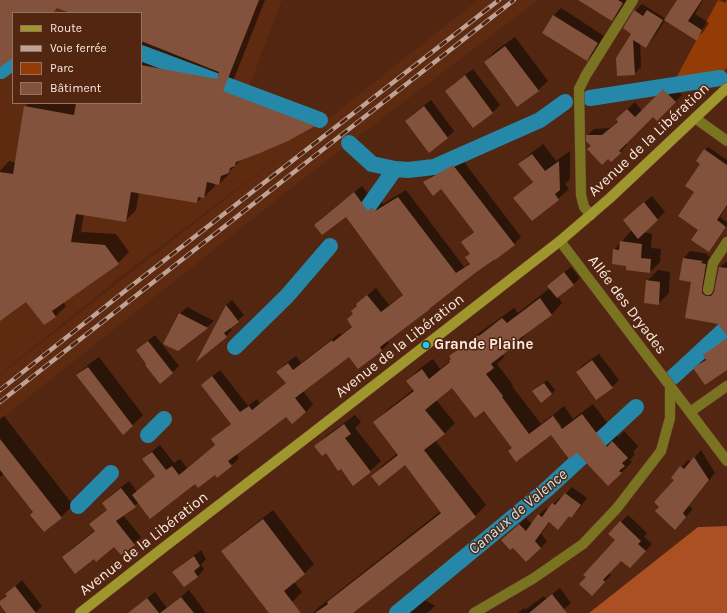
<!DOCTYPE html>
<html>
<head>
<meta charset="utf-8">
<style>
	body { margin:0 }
	#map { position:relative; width:727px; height:613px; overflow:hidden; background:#522610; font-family:Karla,sans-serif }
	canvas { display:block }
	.legend { position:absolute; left:12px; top:12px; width:130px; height:92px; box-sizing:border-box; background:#522610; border:1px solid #967464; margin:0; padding:5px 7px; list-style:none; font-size:12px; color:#fceae2 }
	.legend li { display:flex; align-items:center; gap:8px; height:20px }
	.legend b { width:20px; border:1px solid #967464 }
</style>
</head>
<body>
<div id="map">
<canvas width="727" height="613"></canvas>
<ul class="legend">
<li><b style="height:5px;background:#9f972e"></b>Route</li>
<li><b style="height:5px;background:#bda295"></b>Voie ferrée</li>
<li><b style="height:11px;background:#933c06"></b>Parc</li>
<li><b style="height:11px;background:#83523c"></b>Bâtiment</li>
</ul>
</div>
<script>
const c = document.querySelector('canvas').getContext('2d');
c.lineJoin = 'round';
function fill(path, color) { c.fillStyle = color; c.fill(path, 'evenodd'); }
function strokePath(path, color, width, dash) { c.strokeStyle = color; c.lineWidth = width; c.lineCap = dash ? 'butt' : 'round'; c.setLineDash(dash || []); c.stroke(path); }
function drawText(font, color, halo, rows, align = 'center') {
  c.font = font + ' Karla,sans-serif'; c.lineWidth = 3; c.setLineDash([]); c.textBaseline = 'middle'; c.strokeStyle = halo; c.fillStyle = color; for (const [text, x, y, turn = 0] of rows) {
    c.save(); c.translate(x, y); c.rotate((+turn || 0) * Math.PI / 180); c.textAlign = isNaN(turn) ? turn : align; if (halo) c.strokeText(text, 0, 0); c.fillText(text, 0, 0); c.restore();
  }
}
const built = new Path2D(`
	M0,0H282L248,90L263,98L311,108L328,119L417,48L478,0H538L313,171L0,420V375L282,155L129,270L0,374ZM13,13H141V103H13Z`);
const green = new Path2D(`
	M718,0L725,3L727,0V68L724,71L726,72L722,75L676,78Z`);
const forest = new Path2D(`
	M727,526V613H589L698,527Z`);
const shadow = new Path2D(`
	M66,0H265L233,81L325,115L315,125L288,140L240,160L239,162L230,171V173L219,184L215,183V186L204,197H202L197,202L139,192L136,210L125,221L84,214L81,232L116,234L129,252L118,263L63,302L66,306L56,316L44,324L26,300L0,318V171L9,161L16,163L25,107L29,103H141V13H64Z
	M580,0H627L619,13L612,20Z
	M678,0H703L695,14L709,23L703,32L696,39L665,20L652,40L646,47L640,43L641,67L634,74L633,33L635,11L642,4L666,19Z
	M561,8L604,36L594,53L587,60L554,15Z
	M515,37L548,81L538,90L485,62L494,52Z
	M473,69L500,105L493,112L473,127L446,91L453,84Z
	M671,83L682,95L657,120L653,116L625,143L627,145L611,161L592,146L587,136L594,129L610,128L619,121L617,119L635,102L642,111Z
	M431,100L454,131L447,138L406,121L413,114Z
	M543,144L556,161L570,151V179L565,184L569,189L558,199L515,198L533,181L519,164L530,154Z
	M708,147L727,160V206L720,217L727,222V226L712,248L709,251L700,230L695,192L705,150Z
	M461,158L521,237L514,244L475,272L387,340L389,343L382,350L358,367L349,355L303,391L313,404L306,412L286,415L236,454L239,458L231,466L195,483L139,502L123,515L141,537L134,544L114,545L94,557H63L70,550L95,530L90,524L108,509L103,503L110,496L129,481L137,492L156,475L144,459L151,452L160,445L174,463L180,459L187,468L216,444L213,440L220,432L232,423L210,378L220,370L248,406L257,399L260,404L286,383L278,372L285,364L296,356L301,363L340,333L341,335L353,326L354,313L358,305L357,304L376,288L389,305L404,294L346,215L315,225L323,217L362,186L376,204L380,200L383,204L406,190L464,267L470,263L471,253L462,242L474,231L441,188L424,183L432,175Z
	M652,196L665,212L643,232L652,234L651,248L661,249L660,262L650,272L628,265L614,250L632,230V213Z
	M690,251L709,254L707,256L712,257L708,286L713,290H716L720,267L727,261V335L692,282L680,279L684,258Z
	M571,267L580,278L574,284L558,297L562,303L552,314L530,330L520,341L502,354L504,357L497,364L513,385L512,386L541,424L551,416L559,427H562L553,415L564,406L573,419L593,404L618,437L624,431L638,446L633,452L635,454L630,460L632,462L621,473L577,452L551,434L513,448L484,410L452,387L436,400L455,423L444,434L435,440L486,505L475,516L351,613H313L318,608L441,511L405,464L372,476L383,465L398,453L375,422L386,411L414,389L408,381L418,370L433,359L440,369L452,359L450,357L461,346L514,308L518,313L550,288L555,279Z
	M658,270L670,272L669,293L658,304L647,281Z
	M232,300L244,315L230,328L232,330L226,336L199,358L226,305Z
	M187,307L214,321L207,327L178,350L180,314Z
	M155,335L179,366L173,372L160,383L144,344Z
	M727,337V369L695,368L706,358L704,355L711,348Z
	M599,354L619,380L612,387L577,372L583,365Z
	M99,357L143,415L123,434L77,375L88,365Z
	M547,380L555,390L552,394L537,388Z
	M355,415L361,422L355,428L381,461L370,471L341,468L326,452L316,446L326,436Z
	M4,416L73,505L61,517L34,512L4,474L0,477V419Z
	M701,450L715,473L689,506L693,509L682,521L675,480L672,478L688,460L691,462Z
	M572,487L587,498L578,510L571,516L570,515L550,522L541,534L547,541L541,548L509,533L526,518L532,524L539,515L546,508L548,510L560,497L561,499Z
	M273,510L314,564L305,573L294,582L302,592L292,602L277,613H270L223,551L232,542Z
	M628,515L647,533L644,537L652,544L637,560H621L609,573L611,575L592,594L616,540L610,534Z
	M201,550L206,559L201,565L204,569L198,576L184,586L174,572L180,566Z
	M22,580L42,606L35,613H8L0,602L7,595V594Z
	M560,588L571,603L560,613H518L524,608L525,610L544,596L546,599Z
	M189,590L206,613H131L138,605L155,592L167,608Z
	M423,599L435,606L427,613H405Z`);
const canal = new Path2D(`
	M141,53L320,120
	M0,71H1L13,62
	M590,98L720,78
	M349,143L372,164L395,169L408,170L434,167L540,120L565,102
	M368,207L395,169
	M235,347L287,296L330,246
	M673,377L727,327
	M148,435L164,419
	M78,506L111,473
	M397,613L546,490L636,407`);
const building = new Path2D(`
	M0,0H259L223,91L315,126L288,141L260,153L236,162L235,166L230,168L229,173L221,176L219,185L207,182L204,198L198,197L197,203L131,192L126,222L76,214L71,242L105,245L119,264L52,311L56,317L44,325L26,302L0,321V172L13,174L24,106L74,115L76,103H141V65L217,79L219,72L141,41V13H69L57,8L53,13H13V58L0,67Z
	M578,0H618L623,3L612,21Z
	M677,0H702L688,21L702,30L697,41L664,20Z
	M634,10L643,16L647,10L663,20L646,48L633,40L635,75L617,76L616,58L631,34L623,28Z
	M553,15L598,43L587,61L542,33Z
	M505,46L539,91L517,107L484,62Z
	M465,75L493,113L473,128L445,91Z
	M663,89L676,102L657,121L653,117L619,151L621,153L611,162L608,159L602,165L587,149L591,146L586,141V135H602L618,122L616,119L627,109L635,117Z
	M424,106L448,138L429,153L405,121Z
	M704,149L727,165V205L717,220L726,227L709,252L691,240L698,230L678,216L694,192L685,186L700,164L696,161Z
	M532,154L545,171L559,161L560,190L555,194L559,200L532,221L513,198L533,182L518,164Z
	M453,165L515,245L495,260V259L475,273L429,309H430L380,347L382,351L358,369L349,357L295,398L306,412L292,424L286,417L256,440L228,461L232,466L217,478L215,475L198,488L195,484L150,519L132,495L155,476L142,459L152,452L166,470L172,466L179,475L215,445L211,439L231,424L201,385L212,376L240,412L249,406L252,410L286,383L276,372L288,363L293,370L332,340L333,342L352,327L347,319L353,314L351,311L357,306L356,304L367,295L381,312L403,295L346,217L322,235L314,225L354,192L368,211L372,207L375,211L398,197L456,273L470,264L465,257L470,254L461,242L474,232L441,189L433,196L423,182Z
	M644,202L658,220L638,239L623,220Z
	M620,241L642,244L641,258L651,259L650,273L626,270V266L612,264L613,249L619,250Z
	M683,258L703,261L701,263L706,264L702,289V293L706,296H711L714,292L719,267L727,268V336L718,324L685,318L691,282L679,280Z
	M564,272L574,285L557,298L547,286Z
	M646,280L660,282L659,305L644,303Z
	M540,298L552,315L519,339L520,341L491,364L494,368L486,374L503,396L502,397L529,434L553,416L562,429L582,414L607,447L612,441L628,458L622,463L625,466L619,471L622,473L608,486L577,453L569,459L551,435L516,462L508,451L512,448L484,411L475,418L452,388L425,410L445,434L424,450L476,517L353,613H315L328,604L327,602L441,513L405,465L379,486L371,476L398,455L373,422L414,391L406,381L422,369L429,379L450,362L449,361L451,359L449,356L478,335L479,336L502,318L507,323Z
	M226,305L239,322L224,333L227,337L196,362Z
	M179,313L208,328L178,351L163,344Z
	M727,338V370L705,385L693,368L706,360L703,355Z
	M148,341L173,373L160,384L145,365L146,364L136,350Z
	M592,360L613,388L596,400L576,372Z
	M88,367L133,426L123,435L76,375Z
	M544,383L552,394L541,403L532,391Z
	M344,424L351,434L345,438L371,472L353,486L341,469L338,471L326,453L322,456L314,446Z
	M0,439L62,518L44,532L30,515L33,512L0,470Z
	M694,457L709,480L683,513L686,517L675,530L655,511L659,507L654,502L674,480L671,478L680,466L684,469Z
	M121,488L136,507L116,521L135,545L121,555L114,547L96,562L94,559L75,574L62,557L95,531L89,524L107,510L102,503Z
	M565,493L581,505L571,518L569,516L558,530L549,522L535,541L541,548L526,562L513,548L510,550L501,540L519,524L526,531L538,514L543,518L542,517L552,503L555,505Z
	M263,519L305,574L284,591L301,613H269L221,551Z
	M620,521L641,541L638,544L646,551L630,568L621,561L603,580L605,582L592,596L579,584L586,577L583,575L615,540L608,534Z
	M194,556L200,566L194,571L198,577L184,587L172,572Z
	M15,586L36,613H6L0,605V601L7,596L5,594Z
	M552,594L567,613H529Z
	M181,597L194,613H160Z
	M147,598L159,613H128Z`);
const minor = new Path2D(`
	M695,118L727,141
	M591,215L584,207L581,195L579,89L586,75L633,0
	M560,241L727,461
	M708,290L713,263L727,242
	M690,412L727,386
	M474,613L534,578L583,544L617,508L661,451L670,418V387`);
const secondary = new Path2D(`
	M80,613L163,548L310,435L560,241L610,198L727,88`);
const rail = new Path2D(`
	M0,390L130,287L499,0
	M0,402L514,0`);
const markers = [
	[426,345,4,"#19cafc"]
];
const streetNames = [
	["Avenue de la Libération",649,140,-43],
	["Allée des Dryades",627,305,53],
	["Avenue de la Libération",400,346,-38],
	["Avenue de la Libération",144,544,-38]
];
const poiNames = [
	["Grande Plaine",434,345]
];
const waterNames = [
	["Canaux de Valence",518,512,-40]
];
fill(built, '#5e2a10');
fill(green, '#933c06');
fill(forest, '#aa5022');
fill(shadow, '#0007');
strokePath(canal, '#2588a8', 16);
fill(building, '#83523c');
strokePath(minor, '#6a412d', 11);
strokePath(secondary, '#6a412d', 11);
strokePath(minor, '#7a7422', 10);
strokePath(secondary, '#9f972e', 10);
strokePath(rail, '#bda295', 4.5);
strokePath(rail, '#522610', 3, [9]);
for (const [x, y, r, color] of markers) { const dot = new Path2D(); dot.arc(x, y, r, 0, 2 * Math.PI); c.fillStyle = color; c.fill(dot); strokePath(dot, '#522610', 1.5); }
drawText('15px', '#fceae2', '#522610', streetNames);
drawText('bold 15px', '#fceae2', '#522610', poiNames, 'left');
drawText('italic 16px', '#c3e4f1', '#522610', waterNames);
</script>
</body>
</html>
